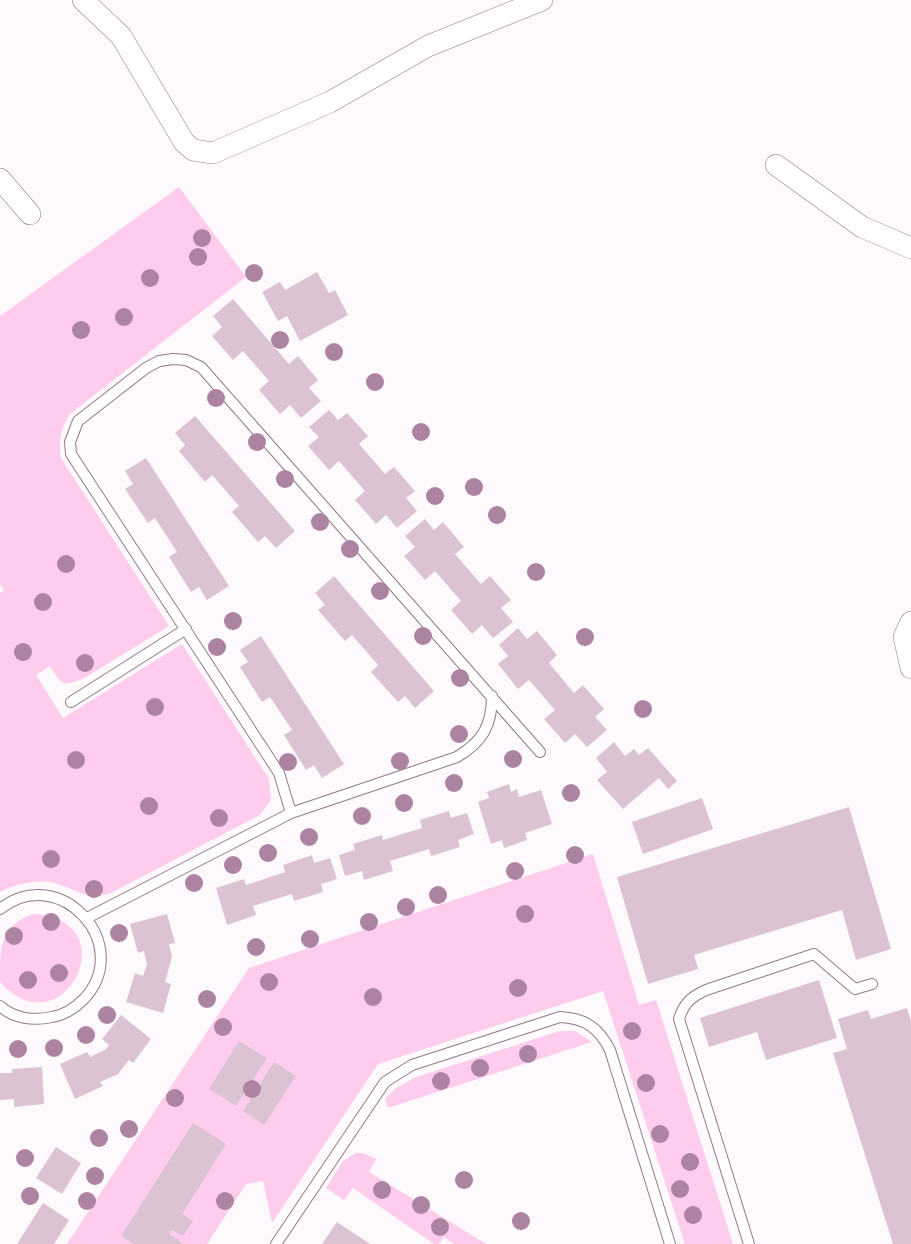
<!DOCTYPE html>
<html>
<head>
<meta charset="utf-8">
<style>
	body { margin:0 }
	canvas { display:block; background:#fef9fc }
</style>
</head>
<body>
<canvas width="911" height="1244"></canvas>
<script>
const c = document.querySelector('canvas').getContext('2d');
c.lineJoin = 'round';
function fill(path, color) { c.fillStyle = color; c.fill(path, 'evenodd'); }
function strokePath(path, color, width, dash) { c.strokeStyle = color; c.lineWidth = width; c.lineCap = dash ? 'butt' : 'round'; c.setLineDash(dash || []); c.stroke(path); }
const green = new Path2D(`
	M179,187L246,277L70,414C60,429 59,441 61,458L169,626L83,679L66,684L59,680L50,666L36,675L63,718L182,644L269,779L271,800L260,815L109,894C85,900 76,889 55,883C38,879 15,884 0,892V593L4,590L0,584V316Z
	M593,854L639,1005L656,1000L733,1244H685L603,991L378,1064L272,1223L263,1181L246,1184L207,1244H67L249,968Z
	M32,914C131,918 63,1053 0,982C0,946 0,927 32,914Z
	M560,1031H575L592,1042L388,1108L385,1099L396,1088L416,1077Z
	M356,1153H363L376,1159L369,1172L486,1244H454L444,1237L439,1244H434L353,1188L344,1200L326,1188L343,1161Z`);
const building = new Path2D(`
	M317,272L329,293L335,290L348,315L300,341L287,316L278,321L262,292L280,282L285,290Z
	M233,299L289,364L298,356L318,380L309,388L321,401L301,418L290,405L280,414L259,390L269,381L243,351L233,360L212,336L222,327L213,316Z
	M329,410L338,420L347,413L368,436L359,444L385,474L394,467L415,491L406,498L417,511L397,528L386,515L376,524L355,500L365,491L339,461L329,470L308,446L319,437L309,427Z
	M195,416L295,531L276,548L265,536L258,542L232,512L239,506L212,475L205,482L179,451L185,445L175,433Z
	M146,458L229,586L207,600L199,587L191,592L169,557L177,552L155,518L148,523L125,489L133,484L125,471Z
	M425,519L434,530L443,522L464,547L455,554L481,584L490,576L511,600L501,608L513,622L493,638L482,625L472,634L451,610L461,601L435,571L425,580L404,556L415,547L405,536Z
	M334,576L434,691L415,708L405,696L398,702L371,672L378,665L352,635L345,641L318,610L325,605L315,593Z
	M518,628L527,639L537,631L557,655L549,663L574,693L583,685L604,709L595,717L607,730L587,747L575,734L565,743L544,719L555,710L529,680L518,689L498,664L508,656L499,645Z
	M261,636L344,764L322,778L314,765L306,770L284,735L292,730L270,697L262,702L240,667L248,662L240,650Z
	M614,742L625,756L634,749L639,755L648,748L677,781L668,789L659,778L623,809L597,780L607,772L596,758Z
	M509,784L511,792L517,789L519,797L541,790L552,824L525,833L527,840L504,848L502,840L491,844L478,802L489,798L487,792Z
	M702,798L713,829L643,854L632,822Z
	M849,807L891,949L856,960L842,910L694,955L698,969L648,984L617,877Z
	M449,811L451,818L467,813L474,834L458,840L460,847L431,856L429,849L390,861L393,871L364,880L362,871L345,876L339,855L355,850L353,844L382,835L383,840L422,828L420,820Z
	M312,855L314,863L330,858L337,879L321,884L323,892L294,901L292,894L253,906L256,915L227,925L216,888L244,879L246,885L285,872L283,865Z
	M167,914L175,943L169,944L172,957L165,982L171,984L163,1013L126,1002L135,973L143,976L147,964L144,951L138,953L130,924Z
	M819,980L837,1038L766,1060L757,1032L709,1047L700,1018Z
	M907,1008L911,1021V1244H893L833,1053L847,1049L838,1019L868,1010L871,1019Z
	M121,1015L151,1039L133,1063L129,1060L118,1074L100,1082L103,1086L75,1099L60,1064L87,1052L90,1057L105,1050L109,1045L102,1039Z
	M239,1041L267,1058L236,1106L209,1089Z
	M274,1062L296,1076L264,1125L243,1111Z
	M42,1067L44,1104L14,1107V1099L0,1100V1073H12V1069Z
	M193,1123L226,1144L182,1214L193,1221L183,1236L172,1230L169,1234L181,1242L180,1244H134L121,1236Z
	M56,1147L81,1163L62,1194L36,1178Z
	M43,1203L69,1220L54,1244H17Z
	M337,1222L370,1244H322Z`);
const service = new Path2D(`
	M71,702L186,629
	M291,813L279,773L71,454L70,442L78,421L146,368L159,361L173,359L186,360L201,367L540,752
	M0,909C59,862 135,944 84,999C75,1008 65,1015 52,1017C34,1021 14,1019 0,1006
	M87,918L291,813L457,757C482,742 492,726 492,696
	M276,1244L385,1082L412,1065L560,1017C585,1018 599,1028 610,1050L670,1244
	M749,1244L679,1019C684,1003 691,997 706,990L814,954L855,989L872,984`);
const minor = new Path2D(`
	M83,0L121,36L184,142L193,150L213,153L330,102L428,46L542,0
	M776,165L862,227L911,248
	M0,179L30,214
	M911,622L904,637L911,668`);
const trees = [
	[202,238],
	[198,257],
	[254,273],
	[150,278],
	[124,317],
	[81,330],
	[280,340],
	[334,352],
	[375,382],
	[216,398],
	[421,432],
	[257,442],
	[285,479],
	[474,487],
	[435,496],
	[497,515],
	[320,522],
	[350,549],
	[66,564],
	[536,572],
	[380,591],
	[43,602],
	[233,621],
	[423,636],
	[585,637],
	[217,647],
	[23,652],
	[85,663],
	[460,678],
	[155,707],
	[643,709],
	[459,734],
	[513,759],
	[76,760],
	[400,761],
	[288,762],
	[454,783],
	[571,793],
	[404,803],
	[149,806],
	[362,816],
	[219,818],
	[309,837],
	[268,853],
	[575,855],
	[51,859],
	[233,865],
	[515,871],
	[194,883],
	[94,889],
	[438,895],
	[406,907],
	[525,914],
	[51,922],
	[369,922],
	[119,933],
	[14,936],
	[310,939],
	[256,947],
	[59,973],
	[28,980],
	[269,982],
	[518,988],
	[373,997],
	[207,999],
	[107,1015],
	[223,1027],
	[632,1031],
	[86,1035],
	[54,1048],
	[18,1049],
	[528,1054],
	[480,1068],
	[441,1081],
	[646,1083],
	[252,1089],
	[175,1098],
	[129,1129],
	[660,1134],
	[99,1138],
	[25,1158],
	[690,1162],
	[95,1176],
	[464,1180],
	[680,1189],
	[382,1190],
	[30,1196],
	[87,1201],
	[225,1201],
	[421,1205],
	[693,1215],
	[521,1221],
	[440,1227]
];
fill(green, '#fecded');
fill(building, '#dcc3d3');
strokePath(service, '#917a89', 12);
strokePath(minor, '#917a89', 22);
strokePath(service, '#fff', 10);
strokePath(minor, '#fff', 21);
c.fillStyle = '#ad83a2';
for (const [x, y] of trees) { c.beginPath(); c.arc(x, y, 9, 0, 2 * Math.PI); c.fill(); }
</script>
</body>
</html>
